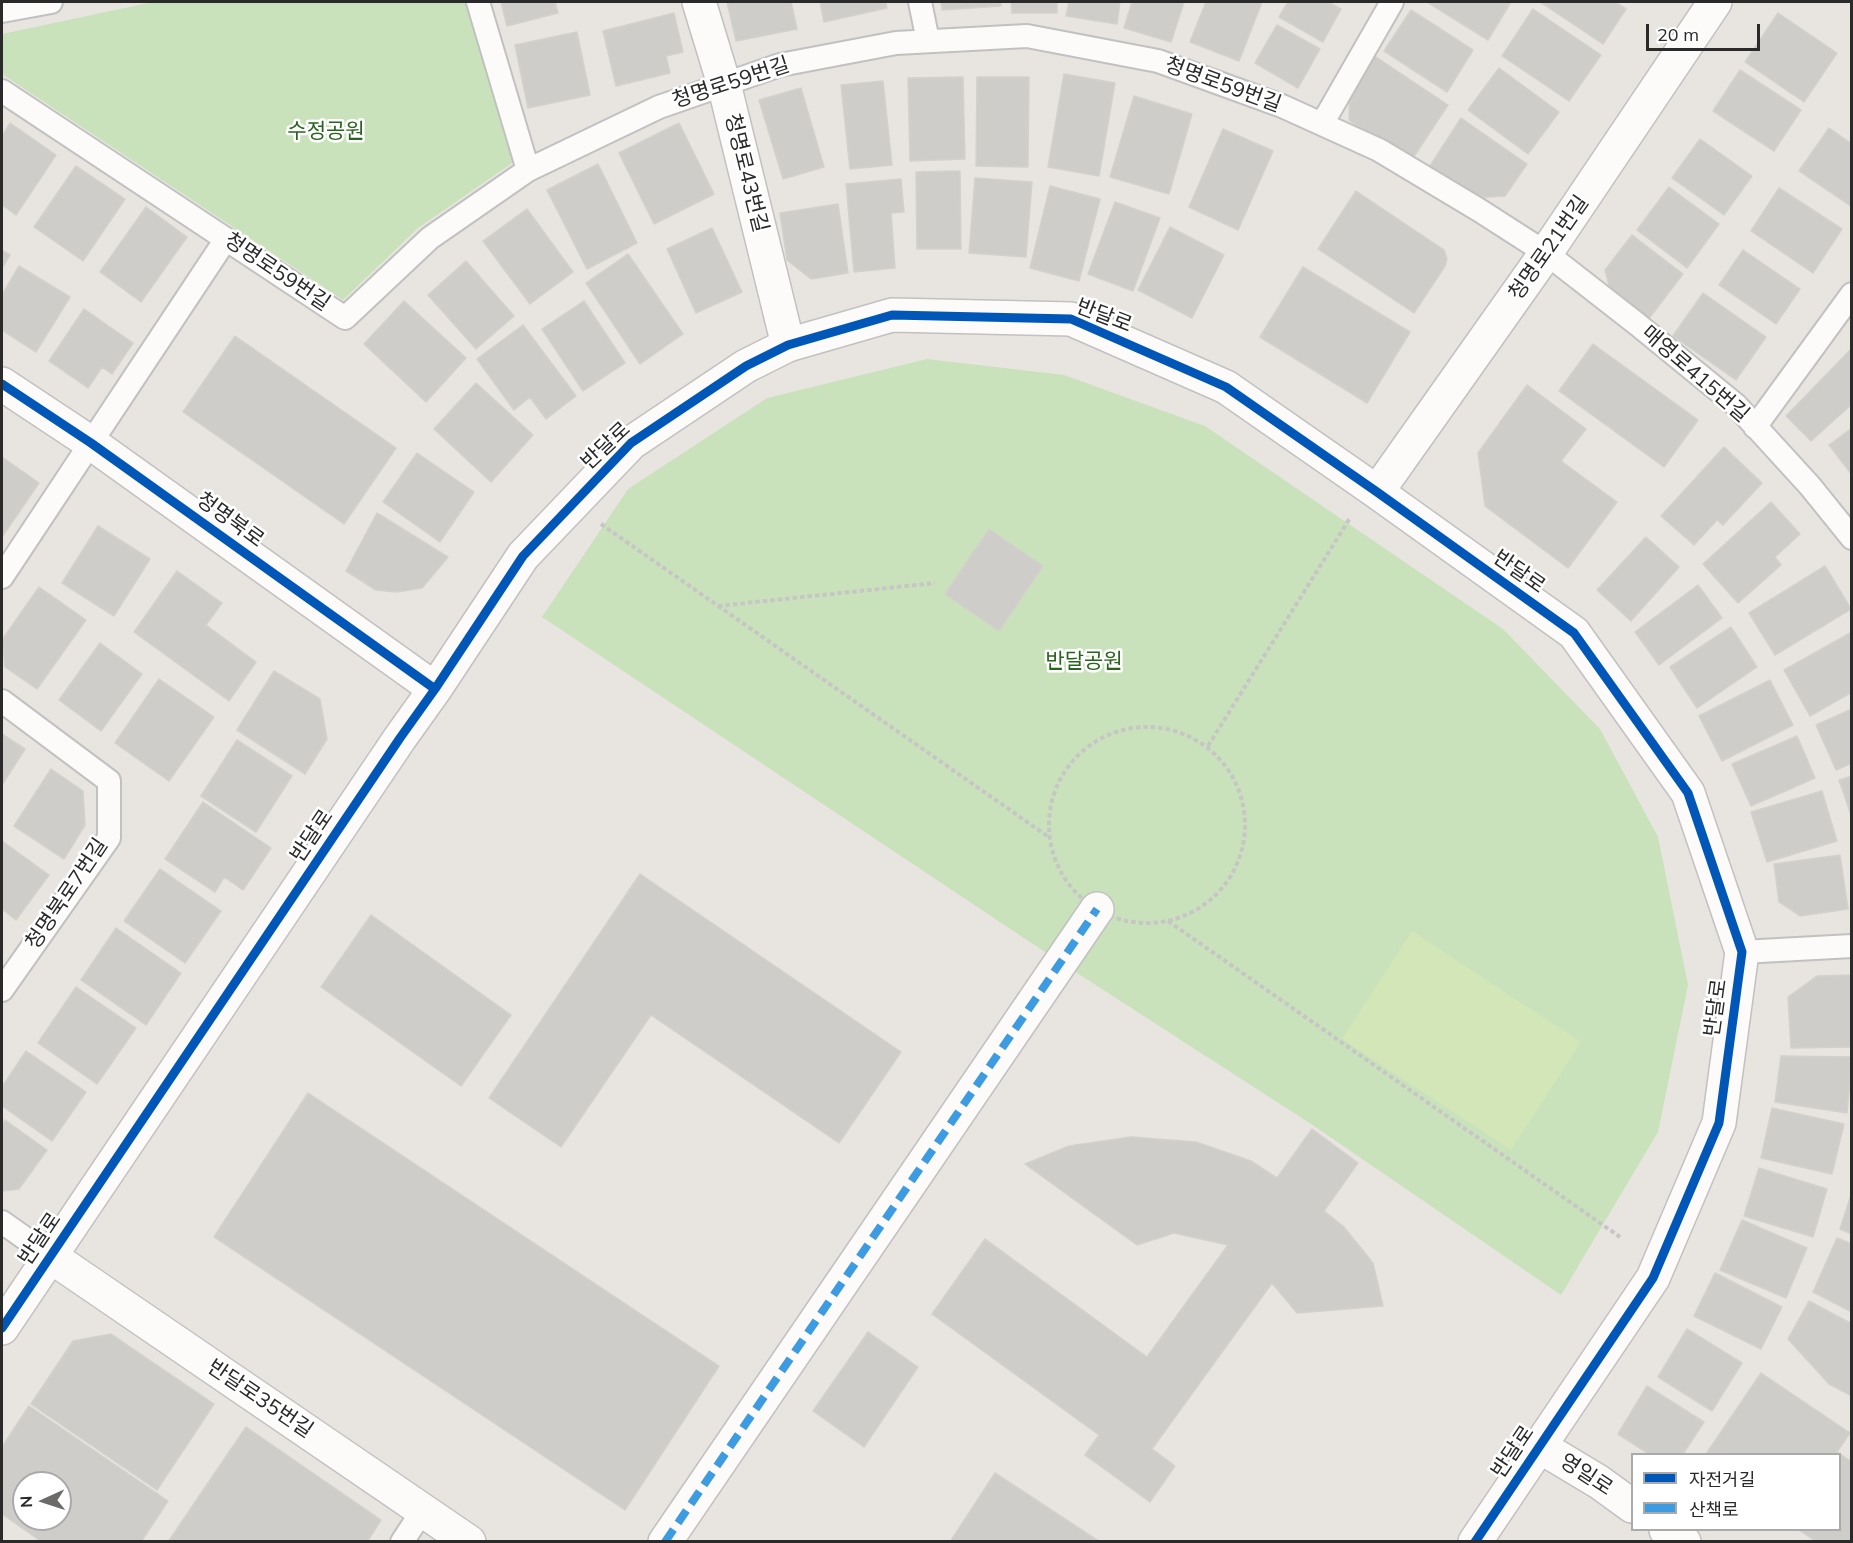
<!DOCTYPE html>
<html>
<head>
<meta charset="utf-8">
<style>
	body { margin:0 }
	#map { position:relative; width:1853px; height:1543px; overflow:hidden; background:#e8e5e0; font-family:Mulish,"Noto Sans KR",sans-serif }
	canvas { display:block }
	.frame { position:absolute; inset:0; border:3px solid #2a2a2a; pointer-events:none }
	.legend { position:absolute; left:1631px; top:1453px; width:210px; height:78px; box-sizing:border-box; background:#fff; border:2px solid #aaa; margin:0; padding:8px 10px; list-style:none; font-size:18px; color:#2a2a2a }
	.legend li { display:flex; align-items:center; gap:12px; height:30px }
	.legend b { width:30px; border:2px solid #aaa }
	.north { position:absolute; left:12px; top:1471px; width:60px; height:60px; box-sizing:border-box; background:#fff; border:2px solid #aaa; border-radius:50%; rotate:267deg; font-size:16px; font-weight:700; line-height:24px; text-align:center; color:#2a2a2a }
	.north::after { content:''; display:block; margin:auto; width:21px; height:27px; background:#6c6b6a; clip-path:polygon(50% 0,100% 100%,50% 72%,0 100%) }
	.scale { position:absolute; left:1646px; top:24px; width:114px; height:27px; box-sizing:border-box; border:3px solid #2a2a2a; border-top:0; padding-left:8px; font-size:18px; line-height:21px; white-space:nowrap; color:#2a2a2a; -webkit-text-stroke:4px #fff; paint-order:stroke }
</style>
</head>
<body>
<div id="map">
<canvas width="1853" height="1543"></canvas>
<div class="frame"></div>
<ul class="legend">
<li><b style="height:8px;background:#0057b8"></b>자전거길</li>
<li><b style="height:8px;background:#3d9ce1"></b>산책로</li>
</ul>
<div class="north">N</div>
<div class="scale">20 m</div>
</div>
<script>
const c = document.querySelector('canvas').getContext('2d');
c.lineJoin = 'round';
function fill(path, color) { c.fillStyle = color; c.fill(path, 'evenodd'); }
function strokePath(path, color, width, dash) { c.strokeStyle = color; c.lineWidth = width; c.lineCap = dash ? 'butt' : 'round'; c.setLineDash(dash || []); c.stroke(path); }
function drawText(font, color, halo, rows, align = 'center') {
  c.font = font + ' Mulish,"Noto Sans KR",sans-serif'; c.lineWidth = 5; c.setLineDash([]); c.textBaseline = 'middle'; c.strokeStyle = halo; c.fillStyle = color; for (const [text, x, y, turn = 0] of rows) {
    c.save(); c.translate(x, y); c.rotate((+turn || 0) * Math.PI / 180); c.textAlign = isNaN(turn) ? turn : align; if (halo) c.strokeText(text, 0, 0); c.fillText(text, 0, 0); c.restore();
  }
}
const green = new Path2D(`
	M153,2H478L518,159L418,228L343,300L2,74V34Z
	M927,359L1064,375L1205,426L1503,629L1600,729L1658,837L1688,985L1658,1132L1561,1295L1314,1126L1060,962L542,617L628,489L767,398Z`);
const pitch = new Path2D(`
	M1412,931L1581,1042L1511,1150L1342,1039Z`);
const building = new Path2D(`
	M501,2H555L558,13L507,26Z
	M727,2H791L797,29L736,41Z
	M820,2H886L887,8L824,22Z
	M941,2H1001V6L942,10Z
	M1011,2H1057V13H1012Z
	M1069,2H1120L1117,24L1066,16Z
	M1132,2H1184L1171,42L1124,28Z
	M1206,2H1262L1239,61L1190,42Z
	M1288,2H1328L1341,9L1323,42L1279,17Z
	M1427,2H1511L1488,40Z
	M1540,2H1615L1626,9L1603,44Z
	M1533,9L1601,55L1569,101L1502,56Z
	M1411,10L1473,50L1447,92L1384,51Z
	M674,13L683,52L666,56L670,73L616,86L603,31Z
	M1778,13L1837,53L1804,102L1745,62Z
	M1277,25L1320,49L1298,88L1255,63Z
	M577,32L590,95L528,108L515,45Z
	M1373,55L1448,105L1411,161L1349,120L1350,90Z
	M1499,68L1559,112L1528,154L1468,110Z
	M1740,70L1801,110L1774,151L1713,111Z
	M1064,74L1115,83L1099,176L1048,167Z
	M963,77L965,159L910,161L908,78Z
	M977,77H1029L1028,167L976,166Z
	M883,81L892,165L850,169L841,85Z
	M801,88L824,167L783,179L759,100Z
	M1134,96L1192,114L1169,194L1110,177Z
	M1461,118L1527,164L1505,196L1470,198L1430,166Z
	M10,123L56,155L16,215L2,205V136Z
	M679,123L714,194L654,224L619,153Z
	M1829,128L1852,144V207L1799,171Z
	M1223,129L1273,151L1238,230L1189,207Z
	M1700,139L1752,176L1724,215L1672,178Z
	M598,164L637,243L587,269L547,190Z
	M76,166L125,199L83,261L34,227Z
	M960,171L961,249H917L916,172Z
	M975,178L1032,182L1026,257L969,253Z
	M901,179L904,212L891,213L895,268L854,272L846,184Z
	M1050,186L1100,199L1079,281L1030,268Z
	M1669,187L1719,224L1687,268L1637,230Z
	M1779,188L1842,229L1813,273L1751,231Z
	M1356,191L1444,250L1447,259L1445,266L1414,313L1318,249Z
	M1115,202L1160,218L1133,291L1088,274Z
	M838,204L848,273L811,279L787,260L780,213Z
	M146,207L187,237L141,302L100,272Z
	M527,209L573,272L530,304L483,241Z
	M1170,227L1224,255L1192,318L1138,290Z
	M712,228L742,292L696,313L667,249Z
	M1632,235L1683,274L1647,321L1611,293L1605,270Z
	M2,250L10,255L2,268Z
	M1743,250L1800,289L1776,324L1719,285Z
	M628,254L683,334L640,364L586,283Z
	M466,261L514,316L476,349L428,295Z
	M19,266L70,297L36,352L2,330V295Z
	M1303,267L1410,332L1367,403L1260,337Z
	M1703,293L1766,337L1736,380L1673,336Z
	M404,301L466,358L426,402L364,344Z
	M584,301L625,363L583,391L542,329Z
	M84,309L133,343L112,374L102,367L88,388L49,361Z
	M523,325L576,396L546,419L530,397L514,410L477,359Z
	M235,336L396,448L344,524L183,412Z
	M1593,344L1698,420L1664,467L1559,391Z
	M1852,348V404L1811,441L1786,416Z
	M476,383L533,435L491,482L434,429Z
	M1527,385L1586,429L1561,461L1617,502L1568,568L1485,506L1478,453Z
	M1852,428V475L1829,445Z
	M1724,447L1762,483L1723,525L1717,520L1694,545L1661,516Z
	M417,453L474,492L440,542L383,502Z
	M2,457L39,483L2,537Z
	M1771,502L1800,534L1775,557L1781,565L1738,603L1703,564Z
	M377,513L448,557L422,588L396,592L376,590L346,571Z
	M98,526L150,559L114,616L62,583Z
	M989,529L1043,566L999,631L945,594Z
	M1646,537L1679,567L1631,621L1597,590Z
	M1825,566L1851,609L1775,655L1749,613Z
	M177,571L222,603L206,625L256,662L229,701L134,632Z
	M1698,585L1722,618L1659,665L1635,632Z
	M39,587L86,620L37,689L5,667L2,640Z
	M1731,627L1757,667L1697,708L1670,667Z
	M1852,632V692L1810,716L1784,670Z
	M100,643L142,674L101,731L59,700Z
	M274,671L320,699L327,739L305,774L237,730Z
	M159,679L214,717L169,781L115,743Z
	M1770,680L1793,725L1722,761L1699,716Z
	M1852,709V763L1836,770L1816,725Z
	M2,734L25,749L2,785Z
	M1797,736L1815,778L1751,806L1732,764Z
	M237,740L292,776L256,832L201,796Z
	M51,769L83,791L85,825L64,859L14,826Z
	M1852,776V818L1839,780Z
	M1822,791L1837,841L1767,862L1751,812Z
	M203,802L271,848L243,890L224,877L215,892L165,859Z
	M2,841L49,875L16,920L2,909Z
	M1840,855L1848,909L1800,916L1779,902L1774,864Z
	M160,869L221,911L185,963L124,921Z
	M640,874L901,1052L839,1143L651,1015L561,1147L489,1098Z
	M371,915L511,1015L461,1086L321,987Z
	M116,928L181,973L146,1025L81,980Z
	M1852,975V1047L1791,1048L1788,997L1817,976Z
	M76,987L136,1028L97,1084L38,1043Z
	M26,1051L86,1092L52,1141L2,1106V1087Z
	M1781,1056L1852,1057L1847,1113L1775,1102Z
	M308,1093L719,1366L625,1510L214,1237Z
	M1772,1108L1844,1124L1832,1174L1761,1158Z
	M5,1120L47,1150L19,1189L2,1191V1126Z
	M1312,1129L1358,1163L1324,1211L1343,1226L1373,1263L1383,1306L1297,1313L1272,1283L1152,1449L1175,1466L1150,1502L1085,1455L1099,1435L932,1314L985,1239L1147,1357L1228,1245L1174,1233L1137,1245L1025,1164L1069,1146L1131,1137L1196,1142L1251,1161L1277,1178Z
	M1759,1168L1827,1189L1813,1237L1744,1216Z
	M1852,1192V1234L1840,1229Z
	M1742,1220L1807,1248L1786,1298L1720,1270Z
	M1837,1238L1852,1244V1312L1813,1292Z
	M1715,1273L1782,1307L1761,1349L1694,1316Z
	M1809,1301L1852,1324V1396L1829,1384L1788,1339Z
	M1687,1329L1742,1363L1712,1411L1658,1377Z
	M868,1332L918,1367L864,1447L813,1411Z
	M111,1334L214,1404L157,1490L31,1404L73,1341Z
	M1761,1373L1850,1433L1837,1452L1852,1462V1542H1817L1799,1530H1840V1454H1706Z
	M1647,1386L1704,1422L1683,1454H1649L1618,1434Z
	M29,1406L168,1501L141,1542H42L2,1514V1447ZM24,1483H60V1519H24Z
	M246,1427L381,1520L367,1542H168Z
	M995,1473L1100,1542H950Z`);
const path = new Path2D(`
	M601,524L1050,838
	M718,606L935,583
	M1049 825a98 98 0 1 1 196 0a98 98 0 1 1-196 0Z
	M1208,746L1350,518
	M1168,921L1620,1237`);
const service = new Path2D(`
	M478,2L528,170
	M920,2L928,41
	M2,11L51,2
	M2,91L345,318L430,238L528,170L659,107L780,65L896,43L1027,36L1158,61L1282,106L1379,150L1479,210L1546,253L1637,324L1736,405L1810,486L1852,538
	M1322,124L1392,2
	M1755,427L1852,294
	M2,577L226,239
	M2,701L109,781V838L2,990
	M1742,952L1852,946
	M2,1222L50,1256
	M402,1542L423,1510`);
const pedestrian = new Path2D(`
	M665,1542L1097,909`);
const minor = new Path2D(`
	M699,2L724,84L788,345
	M50,1256L469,1542`);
const tertiary = new Path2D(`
	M2,384L91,443L435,689
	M1377,492L1546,253L1715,2
	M2,1328L400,738L435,689L523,556L631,443L746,366L788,345L892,315L1071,319L1226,387L1377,492L1574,633L1688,793L1742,952L1719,1123L1653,1278L1475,1542
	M1539,1446L1599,1482L1632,1506
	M1666,1530L1684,1542`);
const quiet = new Path2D(`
	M665,1542L1097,909`);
const cycleway = new Path2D(`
	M2,384L91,443L435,689
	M2,1328L400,738L435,689L523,556L631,443L746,366L788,345L892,315L1071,319L1226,387L1377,492L1574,633L1688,793L1742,952L1719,1123L1653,1278L1475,1542`);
const streetNames = [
	["청명로59번길",731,83,-18],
	["청명로59번길",1223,85,20],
	["청명로43번길",746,173,76],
	["청명로21번길",1549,248,-55],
	["청명로59번길",277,272,34],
	["반달로",1104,316,21],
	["매영로415번길",1695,374,41],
	["반달로",606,446,-43],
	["청명북로",230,520,36],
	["반달로",1519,572,35],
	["반달로",312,836,-56],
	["청명북로7번길",67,894,-56],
	["반달로",1716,1008,-82],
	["반달로",40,1239,-56],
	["반달로35번길",260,1399,34],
	["반달로",1513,1452,-56],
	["영일로",1586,1475,33]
];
const parkNames = [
	["수정공원",326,132],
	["반달공원",1084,662]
];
fill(green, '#c9e2bb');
fill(pitch, '#d3e6b8');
fill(building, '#cfcdc9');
strokePath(building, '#d3d1cc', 1.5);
strokePath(service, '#c1c1c1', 26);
strokePath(pedestrian, '#c1c1c1', 36);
strokePath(minor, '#c1c1c1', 36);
strokePath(tertiary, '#c1c1c1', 36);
strokePath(path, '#c6c6c5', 4, [4.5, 3]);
strokePath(service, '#fcfbfa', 22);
strokePath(pedestrian, '#fcfbfa', 33);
strokePath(minor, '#fcfbfa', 33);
strokePath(tertiary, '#fcfbfa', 33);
strokePath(quiet, '#3d9ce1', 8, [15, 8]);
strokePath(cycleway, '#0057b8', 9);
drawText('21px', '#2a2a2a', '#fff', streetNames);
drawText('21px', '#29641e', '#fff', parkNames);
</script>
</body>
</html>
